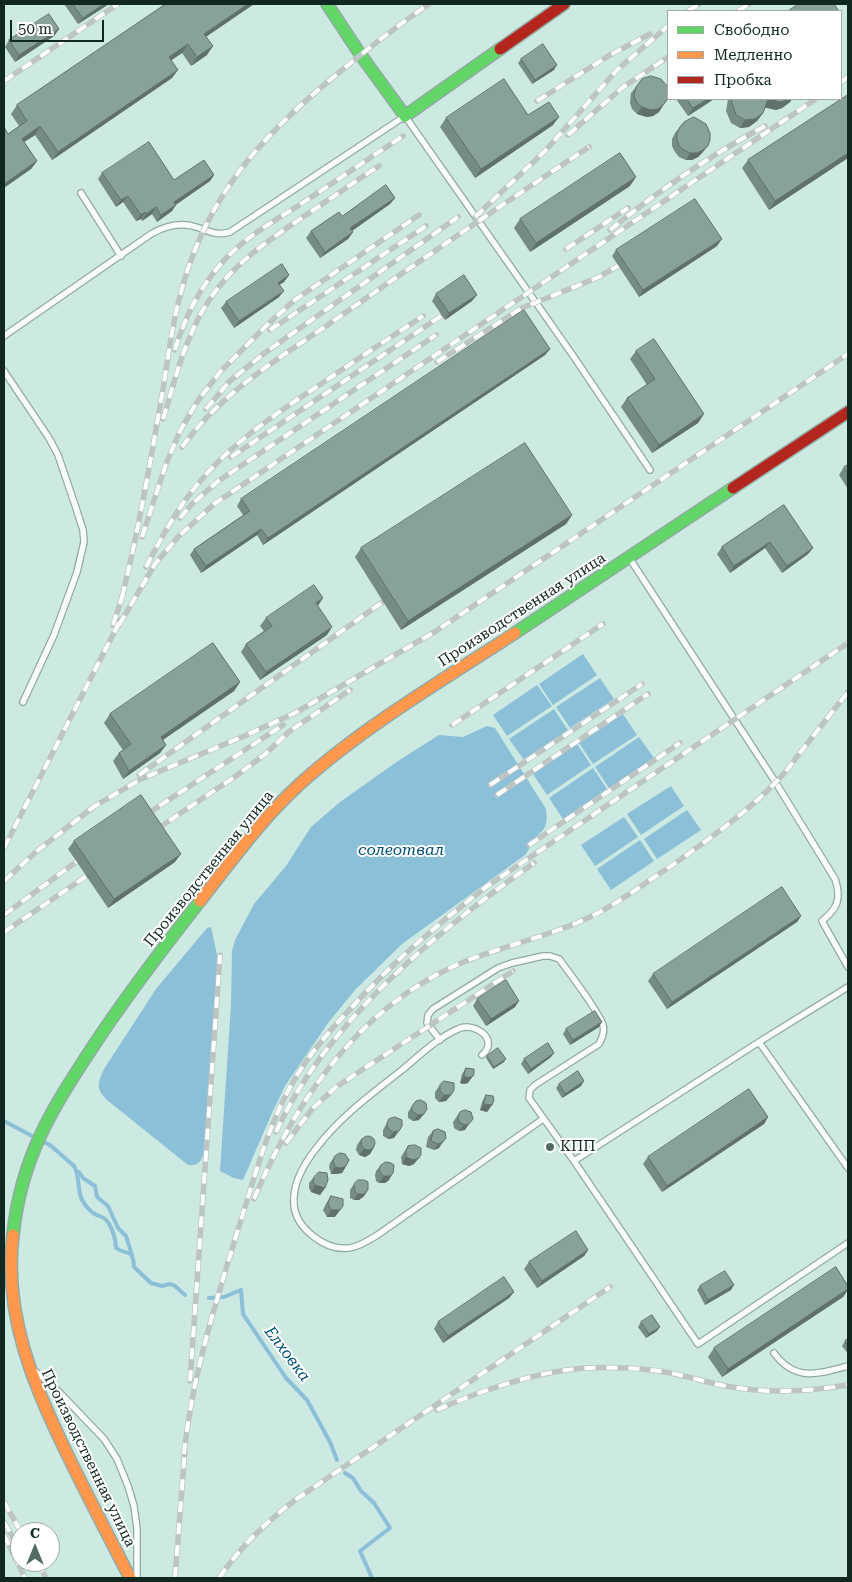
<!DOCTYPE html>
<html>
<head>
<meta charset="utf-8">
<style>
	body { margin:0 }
	#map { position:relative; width:852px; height:1582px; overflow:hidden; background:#cce9e2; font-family:"Roboto Serif",serif }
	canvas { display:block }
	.frame { position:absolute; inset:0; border:5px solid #112722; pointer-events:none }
	.legend { position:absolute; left:667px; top:10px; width:175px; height:90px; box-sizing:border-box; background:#fff; border:1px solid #a0a9a7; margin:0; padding:6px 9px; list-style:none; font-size:15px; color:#112722 }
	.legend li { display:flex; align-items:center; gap:10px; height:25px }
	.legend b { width:25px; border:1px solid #a0a9a7 }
	.north { position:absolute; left:10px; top:1522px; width:50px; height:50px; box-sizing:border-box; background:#fff; border:1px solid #a0a9a7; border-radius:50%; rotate:0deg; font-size:14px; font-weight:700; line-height:20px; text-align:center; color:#112722 }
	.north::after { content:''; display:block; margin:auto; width:18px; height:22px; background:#526b65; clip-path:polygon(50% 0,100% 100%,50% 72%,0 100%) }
	.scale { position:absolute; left:10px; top:20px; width:94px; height:22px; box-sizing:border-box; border:2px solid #112722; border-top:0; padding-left:6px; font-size:15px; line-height:18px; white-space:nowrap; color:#112722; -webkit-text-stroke:4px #fff; paint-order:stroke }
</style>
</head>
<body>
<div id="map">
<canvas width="852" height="1582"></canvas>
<div class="frame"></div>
<ul class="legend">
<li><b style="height:6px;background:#63d668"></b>Свободно</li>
<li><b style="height:6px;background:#ff974d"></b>Медленно</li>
<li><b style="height:6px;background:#b3261e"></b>Пробка</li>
</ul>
<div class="north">С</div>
<div class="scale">50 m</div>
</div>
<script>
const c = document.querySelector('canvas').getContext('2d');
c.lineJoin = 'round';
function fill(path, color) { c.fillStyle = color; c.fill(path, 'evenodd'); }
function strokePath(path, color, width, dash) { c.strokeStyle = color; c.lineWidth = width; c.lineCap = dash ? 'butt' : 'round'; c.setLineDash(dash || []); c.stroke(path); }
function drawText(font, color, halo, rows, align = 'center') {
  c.font = font + ' "Roboto Serif",serif'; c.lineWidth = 4; c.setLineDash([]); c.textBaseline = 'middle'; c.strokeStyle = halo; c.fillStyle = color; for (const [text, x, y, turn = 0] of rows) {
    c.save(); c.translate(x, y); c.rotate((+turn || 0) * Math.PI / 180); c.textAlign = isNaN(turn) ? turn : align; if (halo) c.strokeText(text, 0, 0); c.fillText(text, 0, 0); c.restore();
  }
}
const water = new Path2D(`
	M583,654L597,675L553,705L539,684Z
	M600,678L614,699L570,728L556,707Z
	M537,685L552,706L507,736L493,715Z
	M554,709L568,730L524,760L509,739Z
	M623,714L637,735L593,764L579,743Z
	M487,726L495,728L546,809C549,834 540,828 531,845C529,848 528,852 525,855L402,944L355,990L328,1023L285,1086L272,1113L243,1180L234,1178L220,1171L231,1005L232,951L235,940L254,904L286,866L311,827L340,802L398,761L439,735L463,737Z
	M639,737L654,758L609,788L595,767Z
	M577,744L591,765L547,795L533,774Z
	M593,768L607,789L563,819L549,798Z
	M671,786L684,806L641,835L627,814Z
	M687,810L701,830L657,859L644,839Z
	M624,817L638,837L595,866L581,845Z
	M640,840L654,861L611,890L597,869Z
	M211,927L218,959L204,1153C201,1162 198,1166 188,1165L107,1100C95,1088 98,1083 104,1069L156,989L207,928Z`);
const stream = new Path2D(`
	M4,1121L34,1137
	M42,1141L50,1145L74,1166C80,1176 77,1189 82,1200C85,1205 89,1211 95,1214C98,1216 102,1216 105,1219C112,1225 116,1240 116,1248C127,1256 133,1247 134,1267L151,1283L162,1286L170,1284L175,1286L185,1295
	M79,1172L83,1178L95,1186L97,1197L108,1206L118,1228L126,1236L132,1255
	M209,1298L224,1297L241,1290L243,1314L286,1378L307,1400L330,1442L337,1460
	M345,1473L353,1478L361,1491L374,1503L390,1528L360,1551L372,1578`);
const lane = new Path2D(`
	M81,193L121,256
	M4,336L151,234C165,226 180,222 196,227C209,231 216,236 230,232L405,116L574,357L650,470
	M4,371L49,438L58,455L75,505L83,530L84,542L77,572L54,635L23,702
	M630,559L776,783L835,879C842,899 837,909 822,921L848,967
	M440,1040L427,1023L428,1015L433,1009L498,968L512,963L543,956H550L559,959C568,971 599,1012 603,1025C605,1032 602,1038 599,1044L535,1085L530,1090L529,1098L574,1161L698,1344L848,1243
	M759,1042L848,1168
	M482,1055C500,1040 475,1021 458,1029C437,1038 419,1056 402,1070C373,1093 341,1116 318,1146C305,1162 292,1184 294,1205C296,1228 325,1251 349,1248C359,1247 367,1241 376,1236L543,1119
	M574,1161L759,1042L848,987
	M774,1353C795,1382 818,1374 848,1366
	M35,1371L59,1392L104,1439L117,1459L128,1486L134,1506L137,1529V1578`);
const fast = new Path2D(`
	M327,4L360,54L405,116L500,49
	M515,633L733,488
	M13,1235C21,1157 52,1109 94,1045C127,995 163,948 200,901`);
const slow = new Path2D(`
	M200,901C232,860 263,817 301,783C364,726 445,679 515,633
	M13,1235C3,1317 35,1388 70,1460C89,1499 110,1539 130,1578`);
const jam = new Path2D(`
	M500,49L564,4
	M733,488L848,412`);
const rail = new Path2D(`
	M688,11L699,4
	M738,11L749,4
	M4,81L118,4
	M841,82L848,77
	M537,101L610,55L650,34
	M568,135L622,88L668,57
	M475,217L545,151L617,70L668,26
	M610,230C658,191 711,155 765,126
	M566,249L628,208
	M270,330L426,226
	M175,350C184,319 198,291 219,266C240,241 270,223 298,206C333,183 368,159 403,136
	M437,362L522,308L599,277L630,259
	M206,409L230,381L266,352L458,217
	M163,419C175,380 185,337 208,302C232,264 269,240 306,215C330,199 354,182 379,166
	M182,447C224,389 285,355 342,315C424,258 506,202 589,147
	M231,457L453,308
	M180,518L192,504L217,482L436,335
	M142,537L166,464L180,431L197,402L220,372L269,323L296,299L419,215
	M146,567C162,536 179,505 203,478C236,440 277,413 318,386C353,362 388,339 423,316
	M122,597C139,529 151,458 163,389C168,358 172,326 180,296C205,198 260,137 336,75C366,50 397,26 429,4
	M113,625L124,591
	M119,625L155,564L178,537L214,504L816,99
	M452,725L603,624
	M139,775L394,594
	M490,785L642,684
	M497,795L648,694
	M90,809L141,779L242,737L295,713L436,631L848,354
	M141,818L283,725
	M151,833L236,776L264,755L290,731L350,690
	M529,845L680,743
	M4,848L121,619
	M4,881L37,851L96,805
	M4,915L87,854
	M4,932L97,869
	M276,1132C326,1022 437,931 534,863
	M286,1143L313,1108L336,1087L513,971
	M254,1199C296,1099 362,1003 466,961C509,944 555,935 596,914C623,900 648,881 674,864C709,839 745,814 775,783C786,773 794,760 803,749C818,730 833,711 848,692
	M190,1381L220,955
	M437,1410C472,1394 522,1377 560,1371C590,1366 620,1367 650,1370C678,1372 704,1383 732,1387C771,1394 809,1391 848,1385
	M184,1454C192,1375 217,1299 240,1223C257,1170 270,1116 301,1069C316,1046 335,1025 354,1005C394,961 438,924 486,887L848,643
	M4,1502L21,1532
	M4,1522L20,1550
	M4,1535L25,1578
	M27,1562L28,1564
	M38,1562L46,1578
	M175,1578L185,1449
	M219,1578C241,1546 267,1521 298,1498L610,1287`);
const wall = new Path2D(`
	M64,4H109L78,24Z
	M166,4H254L206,37L207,55L191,66L182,53L171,60L172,78L52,160L35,135L24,142L37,161L31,169L8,134L19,126L11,114L17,105Z
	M59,29L54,36L15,62L5,47L9,40Z
	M521,59L554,70L532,84L518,63Z
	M636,87L667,100L659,112L653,116L647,117L637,114L632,109L630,103L631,93Z
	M848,95V158L769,210L742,168L748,160Z
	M676,99H714L688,116Z
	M728,99H792L790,102L782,108L776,110L765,107L763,113L757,121L749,127L740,128L731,123L726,111Z
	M528,115L553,125L475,178L440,127L446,118Z
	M680,127L703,152L698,157L692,160H686L679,157L675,152L672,146V139L675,133Z
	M102,173L174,180L214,175L210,181L176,204L172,211L157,222L152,214L142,221L141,219L136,221L123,202L116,207L98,179Z
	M630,186L530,252L514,228L520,219Z
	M395,198L390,204L352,231L353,232L348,239L320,258L306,238L311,231L342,216Z
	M717,246L639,297L612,256L616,250Z
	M289,275L284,282L279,285V297L234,328L221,308L226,302Z
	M436,294L472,301L445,320L432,301Z
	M550,349L545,355L263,545L257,535L201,573L190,555L194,549L243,515L237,506L241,499Z
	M636,351L698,423L652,453L621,407L627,398L647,385L630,359Z
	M848,465V489L839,475L844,467Z
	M784,505L813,548L808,554L782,573L765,548L730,573L717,554L722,547Z
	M572,515L566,524L401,630L355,557L361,548Z
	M323,598L318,606L327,635L260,680L241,652L246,644L264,631L260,626L266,618Z
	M240,682L234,691L163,740L166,745L160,753L123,779L113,761L119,753L123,750L104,723L110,714Z
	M74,841L175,862L108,908L68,849Z
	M801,916L797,922L667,1009L648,981L653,974Z
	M477,999L515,1007L486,1026L473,1006Z
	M599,1027L570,1045L563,1034L566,1029Z
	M487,1056L504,1062L493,1069L486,1058Z
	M551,1057L528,1074L521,1064L524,1059Z
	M466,1068L468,1083L464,1084L460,1083L462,1074Z
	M559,1084L581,1086L562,1098L556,1088Z
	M440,1085L451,1095L446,1101L439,1102L435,1098V1092Z
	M486,1095L492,1105L487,1112L480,1110L482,1102Z
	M416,1101L419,1120L413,1121L408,1118V1112Z
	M460,1112L465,1130L459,1131L454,1128L453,1122Z
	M768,1117L764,1124L662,1192L643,1164L648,1157Z
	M389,1119L394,1138L388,1139L383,1136V1130Z
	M438,1129L439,1148L434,1150L426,1147L428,1137L433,1131Z
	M362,1138L374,1147L370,1154L365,1157L359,1155L356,1150L357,1145Z
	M408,1146L414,1164L409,1166L402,1164L401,1157Z
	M335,1156L346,1166L342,1173L336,1174H331L329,1167L330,1163Z
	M381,1165L389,1180L385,1183H379L376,1181L375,1175L376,1171Z
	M314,1177L325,1188L320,1195L311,1192L309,1188V1183Z
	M354,1184L368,1190L364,1196L359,1200H354L350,1198V1190Z
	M331,1196L335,1217H327L323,1210L327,1202Z
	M588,1250L584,1256L537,1288L524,1269L529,1262Z
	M700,1286L731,1290L705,1305L697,1290Z
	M848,1286V1290L843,1297L722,1377L708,1357L714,1348Z
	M514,1292L509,1298L443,1343L434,1329L438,1322Z
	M641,1322L657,1331L646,1338L638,1327Z
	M848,1339V1354L842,1346L845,1341Z`);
const shadedWall = new Path2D(`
	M104,4H109L78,24L83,18Z
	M248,4H254L198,42L204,34Z
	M59,29L54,36L15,62L19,55Z
	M188,44L182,53L163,66L169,57Z
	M213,46L207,55L191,66L197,57Z
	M557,65L554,70L532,84L535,80Z
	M178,70L172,78L52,160L58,152Z
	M708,99H714L688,116L693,108Z
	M768,99H792L790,102L782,108L776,110L762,107Z
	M663,105L659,112L653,116L647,117L637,114L642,107Z
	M763,113L757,121L749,127L740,128L745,120Z
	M559,117L553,125L475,178L481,169Z
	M40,126L35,135L16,147L22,139Z
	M708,146L703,152L698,157L692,160H686L690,153Z
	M848,153V158L769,210L775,201Z
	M37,161L31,169L4,188V184Z
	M214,175L210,181L170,209L174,202Z
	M636,177L630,186L530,252L536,243Z
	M128,196L123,202L116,207L121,200Z
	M395,198L390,204L346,235L350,228Z
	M176,205L172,211L157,222L161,215Z
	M156,207L152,214L142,221L146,214Z
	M145,212L141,219L136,221L141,215Z
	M353,232L348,239L320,258L325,252Z
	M722,239L717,246L639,297L643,290Z
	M289,275L284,282L273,289L278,283Z
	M284,291L279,297L234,328L239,321Z
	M477,295L472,301L445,320L449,313Z
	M550,349L545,355L263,545L268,538Z
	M704,414L698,423L652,453L659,445Z
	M572,515L566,524L401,630L408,621Z
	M261,529L257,535L201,573L206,566Z
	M770,542L765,548L730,573L734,566Z
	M813,548L808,554L782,573L787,566Z
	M323,598L317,606L316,603Z
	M332,627L327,635L260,680L266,672Z
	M240,682L234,691L155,745L161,737Z
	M166,745L160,753L123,779L129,771Z
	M181,854L175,862L108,908L114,899Z
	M801,916L797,922L667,1009L672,1002Z
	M519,1001L515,1007L486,1026L491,1019Z
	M602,1022L599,1027L570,1045L573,1040Z
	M554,1053L551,1057L528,1074L531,1069Z
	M506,1059L504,1062L493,1069L494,1067Z
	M464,1076H473L468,1083L464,1084L460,1083Z
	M584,1081L581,1086L562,1098L565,1094Z
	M444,1095H451L446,1101L439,1102Z
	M484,1104L492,1105L487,1112L480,1110Z
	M424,1114L419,1120L413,1121L418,1115Z
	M768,1117L764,1124L662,1192L667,1186Z
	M469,1124L465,1130L459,1131L464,1125Z
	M399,1131L394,1138L388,1139L393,1132Z
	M443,1142L439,1148L434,1150L438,1144Z
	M374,1147L370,1154L365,1157L359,1155L364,1149Z
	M406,1157L419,1158L414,1164L409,1166L402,1164Z
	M346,1166L342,1173L336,1174H331L335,1167Z
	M393,1173L389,1180L385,1183H379L384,1176Z
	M315,1185L325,1188L320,1195L311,1192Z
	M368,1190L364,1196L359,1200H354L358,1194Z
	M331,1210H340L335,1217H327Z
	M588,1250L584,1256L537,1288L542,1281Z
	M734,1285L731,1290L705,1305L708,1300Z
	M848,1289L843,1297L722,1377L728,1369Z
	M514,1292L509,1298L443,1343L448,1336Z
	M660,1327L657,1331L646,1338L649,1334Z`);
const building = new Path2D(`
	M73,4H104L83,18Z
	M166,4H248L204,34L213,46L197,57L188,44L169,57L178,70L58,152L40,126L22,139L37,161L4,184V127L8,134L27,121L17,105Z
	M799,4H834L839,11H788Z
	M49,14L59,29L19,55L9,40Z
	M543,44L557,65L535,80L521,59Z
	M651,76L661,79L668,87V96L667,100L663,105L658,109L651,110L642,107L637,103L634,96L636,87L642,79Z
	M504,79L528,115L549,102L559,117L481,169L446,118Z
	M848,95V153L775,201L748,160Z
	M687,99H708L693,108Z
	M732,99H768L763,113L755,119L745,120L736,115L732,103Z
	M768,99H790L788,100L781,102Z
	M694,117L706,124L710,133V140L708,146L703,150L697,153H690L684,150L679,146L677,139V133L680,127L684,122Z
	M149,142L174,180L204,160L214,175L174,202L176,205L161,215L156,207L146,214L145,212L141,215L128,196L121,200L102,173Z
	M620,153L636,177L536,243L520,219Z
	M386,185L395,198L350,228L353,232L325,252L311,231L339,212L342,216Z
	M695,199L722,239L643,290L616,250Z
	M282,264L289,275L278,283L284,291L239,321L226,302Z
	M464,275L477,295L449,313L436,294Z
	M524,310L550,349L268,538L261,529L206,566L194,549L250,511L241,499Z
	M654,339L704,414L659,445L627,398L655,379L636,351Z
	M525,443L572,515L408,621L361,548Z
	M848,465V473L844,467Z
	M784,505L813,548L787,566L770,542L734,566L722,547Z
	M314,585L323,598L316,603L332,627L266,672L246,644L272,626L266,618Z
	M213,643L240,682L161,737L166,745L129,771L119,753L131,744L110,714Z
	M141,795L181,854L114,899L74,841Z
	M782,887L801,916L672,1002L653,974Z
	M506,980L519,1001L491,1019L477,999Z
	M595,1011L602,1022L573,1040L566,1029Z
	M548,1043L554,1053L531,1069L524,1059Z
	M498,1048L506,1059L494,1067L487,1056Z
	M466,1068L474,1069V1074L473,1076L468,1078L464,1076Z
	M578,1071L584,1081L565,1094L559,1084Z
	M444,1081L454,1083V1090L451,1095H444L440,1091V1085Z
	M749,1089L768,1117L667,1186L648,1157Z
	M486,1095L493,1096L494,1100L492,1105L484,1104Z
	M421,1100L426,1103L427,1109L424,1114L418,1115L412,1111V1106L416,1101Z
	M465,1110L471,1112L473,1119L469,1124L464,1125L459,1122L458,1116L460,1112Z
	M395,1117L402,1120V1126L399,1131L393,1132L388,1129L387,1123L389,1119Z
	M438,1129L445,1132L446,1138L443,1142L438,1144L431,1141L433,1131Z
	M361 1143a7 7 0 1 1 14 0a7 7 0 1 1-14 0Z
	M415,1145L421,1148V1154L419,1158L413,1160L406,1157V1151L408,1146Z
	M340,1153L345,1154L349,1160L346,1166L341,1168L335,1167L333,1160L335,1156Z
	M386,1162L391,1163L394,1165L393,1173L390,1176H384L381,1174L379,1169L381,1165Z
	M319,1172L327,1173L328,1180L325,1188L315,1185L313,1181L314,1177Z
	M358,1180H364L368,1182V1190L364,1194H358L355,1192L354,1184Z
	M331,1196L343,1199V1206L340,1210H331L328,1204Z
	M576,1231L588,1250L542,1281L529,1262Z
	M836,1267L848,1286V1289L728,1369L714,1348Z
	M725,1271L734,1285L708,1300L700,1286Z
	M504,1277L514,1292L448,1336L438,1322Z
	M652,1315L660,1327L649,1334L641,1322Z
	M848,1339V1346L845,1341Z`);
const markers = [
	[550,1147,5,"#526b65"]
];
const streetNames = [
	["Производственная улица",522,610,-33],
	["Производственная улица",209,869,-51],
	["Производственная улица",88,1458,64]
];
const poiNames = [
	["КПП",560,1147]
];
const waterNames = [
	["солеотвал",401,850],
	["Елховка",287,1354,53]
];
fill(water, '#8cbfd8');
strokePath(stream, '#8cbfd8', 4);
strokePath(lane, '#93aaa4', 8);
strokePath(fast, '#93aaa4', 14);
strokePath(slow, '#93aaa4', 14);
strokePath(jam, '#93aaa4', 14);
strokePath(lane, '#f7fcfb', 5.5);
strokePath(fast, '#63d668', 11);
strokePath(slow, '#ff974d', 11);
strokePath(jam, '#b3261e', 11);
strokePath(rail, '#bdc5c3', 5.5);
strokePath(rail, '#fff', 4, [11]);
fill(wall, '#768b83');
fill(shadedWall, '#60716a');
fill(building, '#89a298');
strokePath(building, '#60716a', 1);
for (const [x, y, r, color] of markers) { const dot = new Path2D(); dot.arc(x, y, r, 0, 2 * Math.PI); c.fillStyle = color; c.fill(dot); strokePath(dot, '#fff', 2); }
drawText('15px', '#112722', '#fff', streetNames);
drawText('15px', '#112722', '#fff', poiNames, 'left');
drawText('italic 16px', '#005177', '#fff', waterNames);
</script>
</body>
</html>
